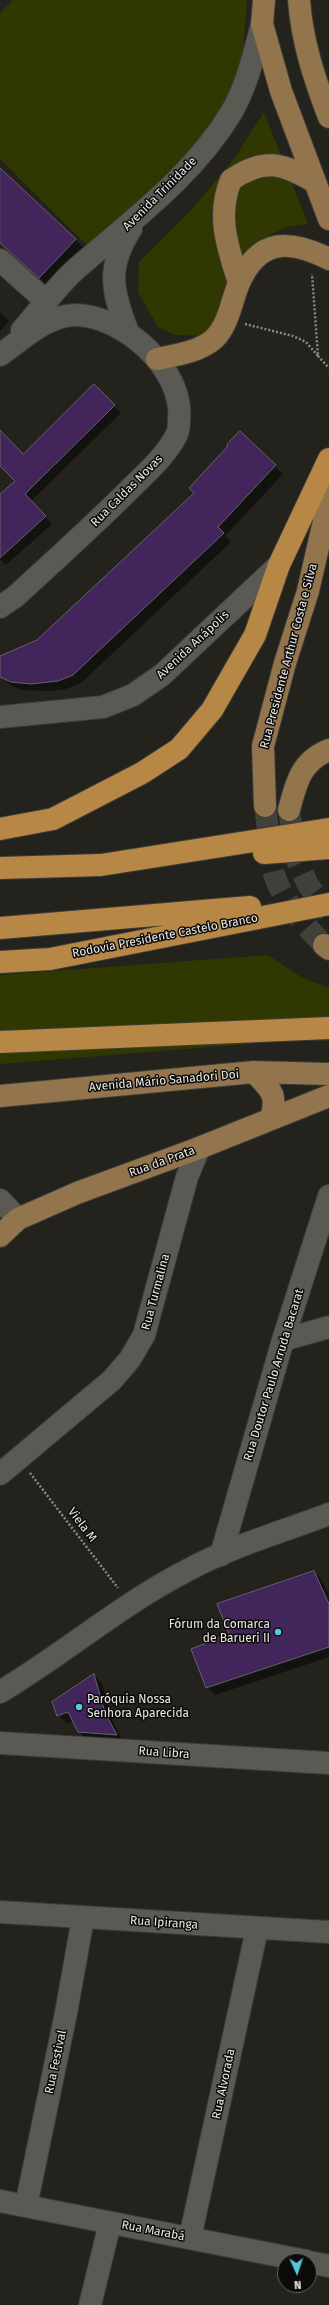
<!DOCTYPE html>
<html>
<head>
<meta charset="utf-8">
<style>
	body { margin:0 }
	#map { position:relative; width:329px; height:2305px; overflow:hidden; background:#23221d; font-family:"Fira Sans",sans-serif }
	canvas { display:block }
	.north { position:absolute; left:277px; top:2253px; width:40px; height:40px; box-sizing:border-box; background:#0c0b09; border:1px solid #646361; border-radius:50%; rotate:177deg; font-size:11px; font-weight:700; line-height:16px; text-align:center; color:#e9e8e5 }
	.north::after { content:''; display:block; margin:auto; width:14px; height:18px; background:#54cadd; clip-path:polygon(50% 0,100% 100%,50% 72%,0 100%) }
</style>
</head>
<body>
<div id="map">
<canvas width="329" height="2305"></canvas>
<div class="north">N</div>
</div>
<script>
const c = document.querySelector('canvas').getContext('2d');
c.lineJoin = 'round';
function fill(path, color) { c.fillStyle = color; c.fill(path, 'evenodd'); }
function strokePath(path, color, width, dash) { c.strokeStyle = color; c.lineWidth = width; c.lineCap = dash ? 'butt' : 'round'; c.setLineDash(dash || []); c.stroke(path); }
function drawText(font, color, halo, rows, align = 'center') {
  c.font = font + ' "Fira Sans",sans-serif'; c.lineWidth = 3; c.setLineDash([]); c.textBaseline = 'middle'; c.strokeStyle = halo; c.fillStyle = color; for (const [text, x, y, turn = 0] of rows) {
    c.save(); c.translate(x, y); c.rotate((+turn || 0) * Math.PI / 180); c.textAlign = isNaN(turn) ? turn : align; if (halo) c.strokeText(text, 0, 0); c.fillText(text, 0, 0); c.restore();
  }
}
const green = new Path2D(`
	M13,0H247L242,66L228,105L199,148L90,248L0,159V13Z
	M264,112L308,224L286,227L251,245L230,285L218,325L203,336L175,335L158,327L138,292L139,262L195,206L235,157Z
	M268,955L301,977L329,988V1041L298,1040L0,1064V975Z`);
const shadow = new Path2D(`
	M0,171L84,248L48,286L0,242Z
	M0,312L9,321L0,331Z
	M94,386L121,413L31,501L52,524L6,565L0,559V495L16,481L0,465V431L24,455Z
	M240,432L283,474L225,536L231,542L81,683L66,689L49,691L20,690L9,684L0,674V661L38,641L196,494Z
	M314,1572L322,1580L329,1595V1657L215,1695L207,1687Z
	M94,1675L102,1683L113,1722L124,1743L87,1740L78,1731L74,1721L67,1723L58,1715Z`);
const building = new Path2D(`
	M0,168L76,239L39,278L0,243Z
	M94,384L115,405L25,494L46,516L0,558V494L15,481L0,466V430L23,454Z
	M240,431L276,465L218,527L224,533L73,675L58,681L31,684L11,682L0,677V656L37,640L194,493L189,488L228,446L227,445Z
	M314,1571L329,1604V1647L206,1688L191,1649L229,1634L217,1604Z
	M94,1674L105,1713L117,1735L78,1732L68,1712L57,1716L52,1702Z`);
const majorTunnel = new Path2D(`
	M265,806C268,827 269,849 273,870C279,897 305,926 324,945
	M289,810L296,858L308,885L329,913`);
const path = new Path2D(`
	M245,324L293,336L306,342L318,356L312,274
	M318,356L329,368
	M30,1473L118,1588`);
const minor = new Path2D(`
	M0,260L47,302
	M22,330C40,310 56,287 76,269C131,221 193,176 231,113C247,86 254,54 262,24
	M128,332C112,292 106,267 131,229
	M0,355C23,339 47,315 76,315C124,316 184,370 179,419C179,424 179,429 177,434C166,456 147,472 130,489C93,526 54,561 16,596L0,607
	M0,717L103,707L133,695L162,675L279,565
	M0,1200L18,1219
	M283,1340L329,1327
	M0,1474L112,1380L130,1359L144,1335L187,1177L199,1148
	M221,1555L283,1340L329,1196
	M0,1692C64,1654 121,1604 188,1570C232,1546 282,1532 329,1514
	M0,1743L329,1763
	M0,1912L329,1932
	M0,2201L306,2261
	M26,2206L66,2013L83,1918
	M190,2238L257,1929
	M309,2262L329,2266
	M90,2305L110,2223`);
const major = new Path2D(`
	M264,0L262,24L281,91L329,219
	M299,0C302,41 314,78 329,117
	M239,283C228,248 216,216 231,180C264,157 282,163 315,182
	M157,359C176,355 199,352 214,339C229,324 231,302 239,283C259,238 289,239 329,259
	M265,806L263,746L285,663L308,591L327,508L329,487
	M289,810C296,783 301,761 329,750
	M324,945L329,949
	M254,1072C271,1090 278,1094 271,1119
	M0,1096L254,1072L329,1074
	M0,1236L18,1219L77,1193L199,1148L329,1096`);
const highway = new Path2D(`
	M0,829L53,819L142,773L179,749L212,710L255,635L279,565L329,459
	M264,853L329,848
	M0,868L101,865L329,829
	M0,928L250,907
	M0,962L50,959L329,904
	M0,1042L329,1028`);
const markers = [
	[278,1632,4,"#54cadd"],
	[79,1707,4,"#54cadd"]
];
const streetNames = [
	["Avenida Trinidade",160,194,-45],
	["Rua Caldas Novas",127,491,-45],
	["Avenida Anápolis",193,645,-43],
	["Rua Presidente Arthur Costa e Silva",289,656,-75],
	["Rodovia Presidente Castelo Branco",165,936,-11],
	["Avenida Mário Sanadori Doi",164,1081,-5],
	["Rua da Prata",162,1162,-20],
	["Rua Turmalina",156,1292,-75],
	["Rua Doutor Paulo Arruda Bacarat",274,1375,-73],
	["Viela M",82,1525,53],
	["Rua Libra",164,1753,4],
	["Rua Ipiranga",164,1923,4],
	["Rua Festival",56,2062,-78],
	["Rua Alvorada",224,2084,-78],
	["Rua Marabá",153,2231,11]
];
const poiNames = [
	["Fórum da Comarca",270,1625],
	["de Barueri II",270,1639],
	["Paróquia Nossa",87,1700,"left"],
	["Senhora Aparecida",87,1714,"left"]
];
fill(green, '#313700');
fill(shadow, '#0007');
fill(building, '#41255b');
strokePath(building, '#656369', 1);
strokePath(majorTunnel, '#41403b', 22, [22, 11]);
strokePath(minor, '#3d3c38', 24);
strokePath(major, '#3d3c38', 24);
strokePath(highway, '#3d3c38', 24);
strokePath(path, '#8b8a87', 2.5, [2, 2]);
strokePath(minor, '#5b5954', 22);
strokePath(major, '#92754c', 22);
strokePath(highway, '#b78746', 22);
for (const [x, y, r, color] of markers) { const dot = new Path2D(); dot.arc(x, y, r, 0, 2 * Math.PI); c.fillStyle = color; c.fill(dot); strokePath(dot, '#0c0b09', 1.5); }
drawText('12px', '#e9e8e5', '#0c0b09', streetNames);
drawText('12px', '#e9e8e5', '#0c0b09', poiNames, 'right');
</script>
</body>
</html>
